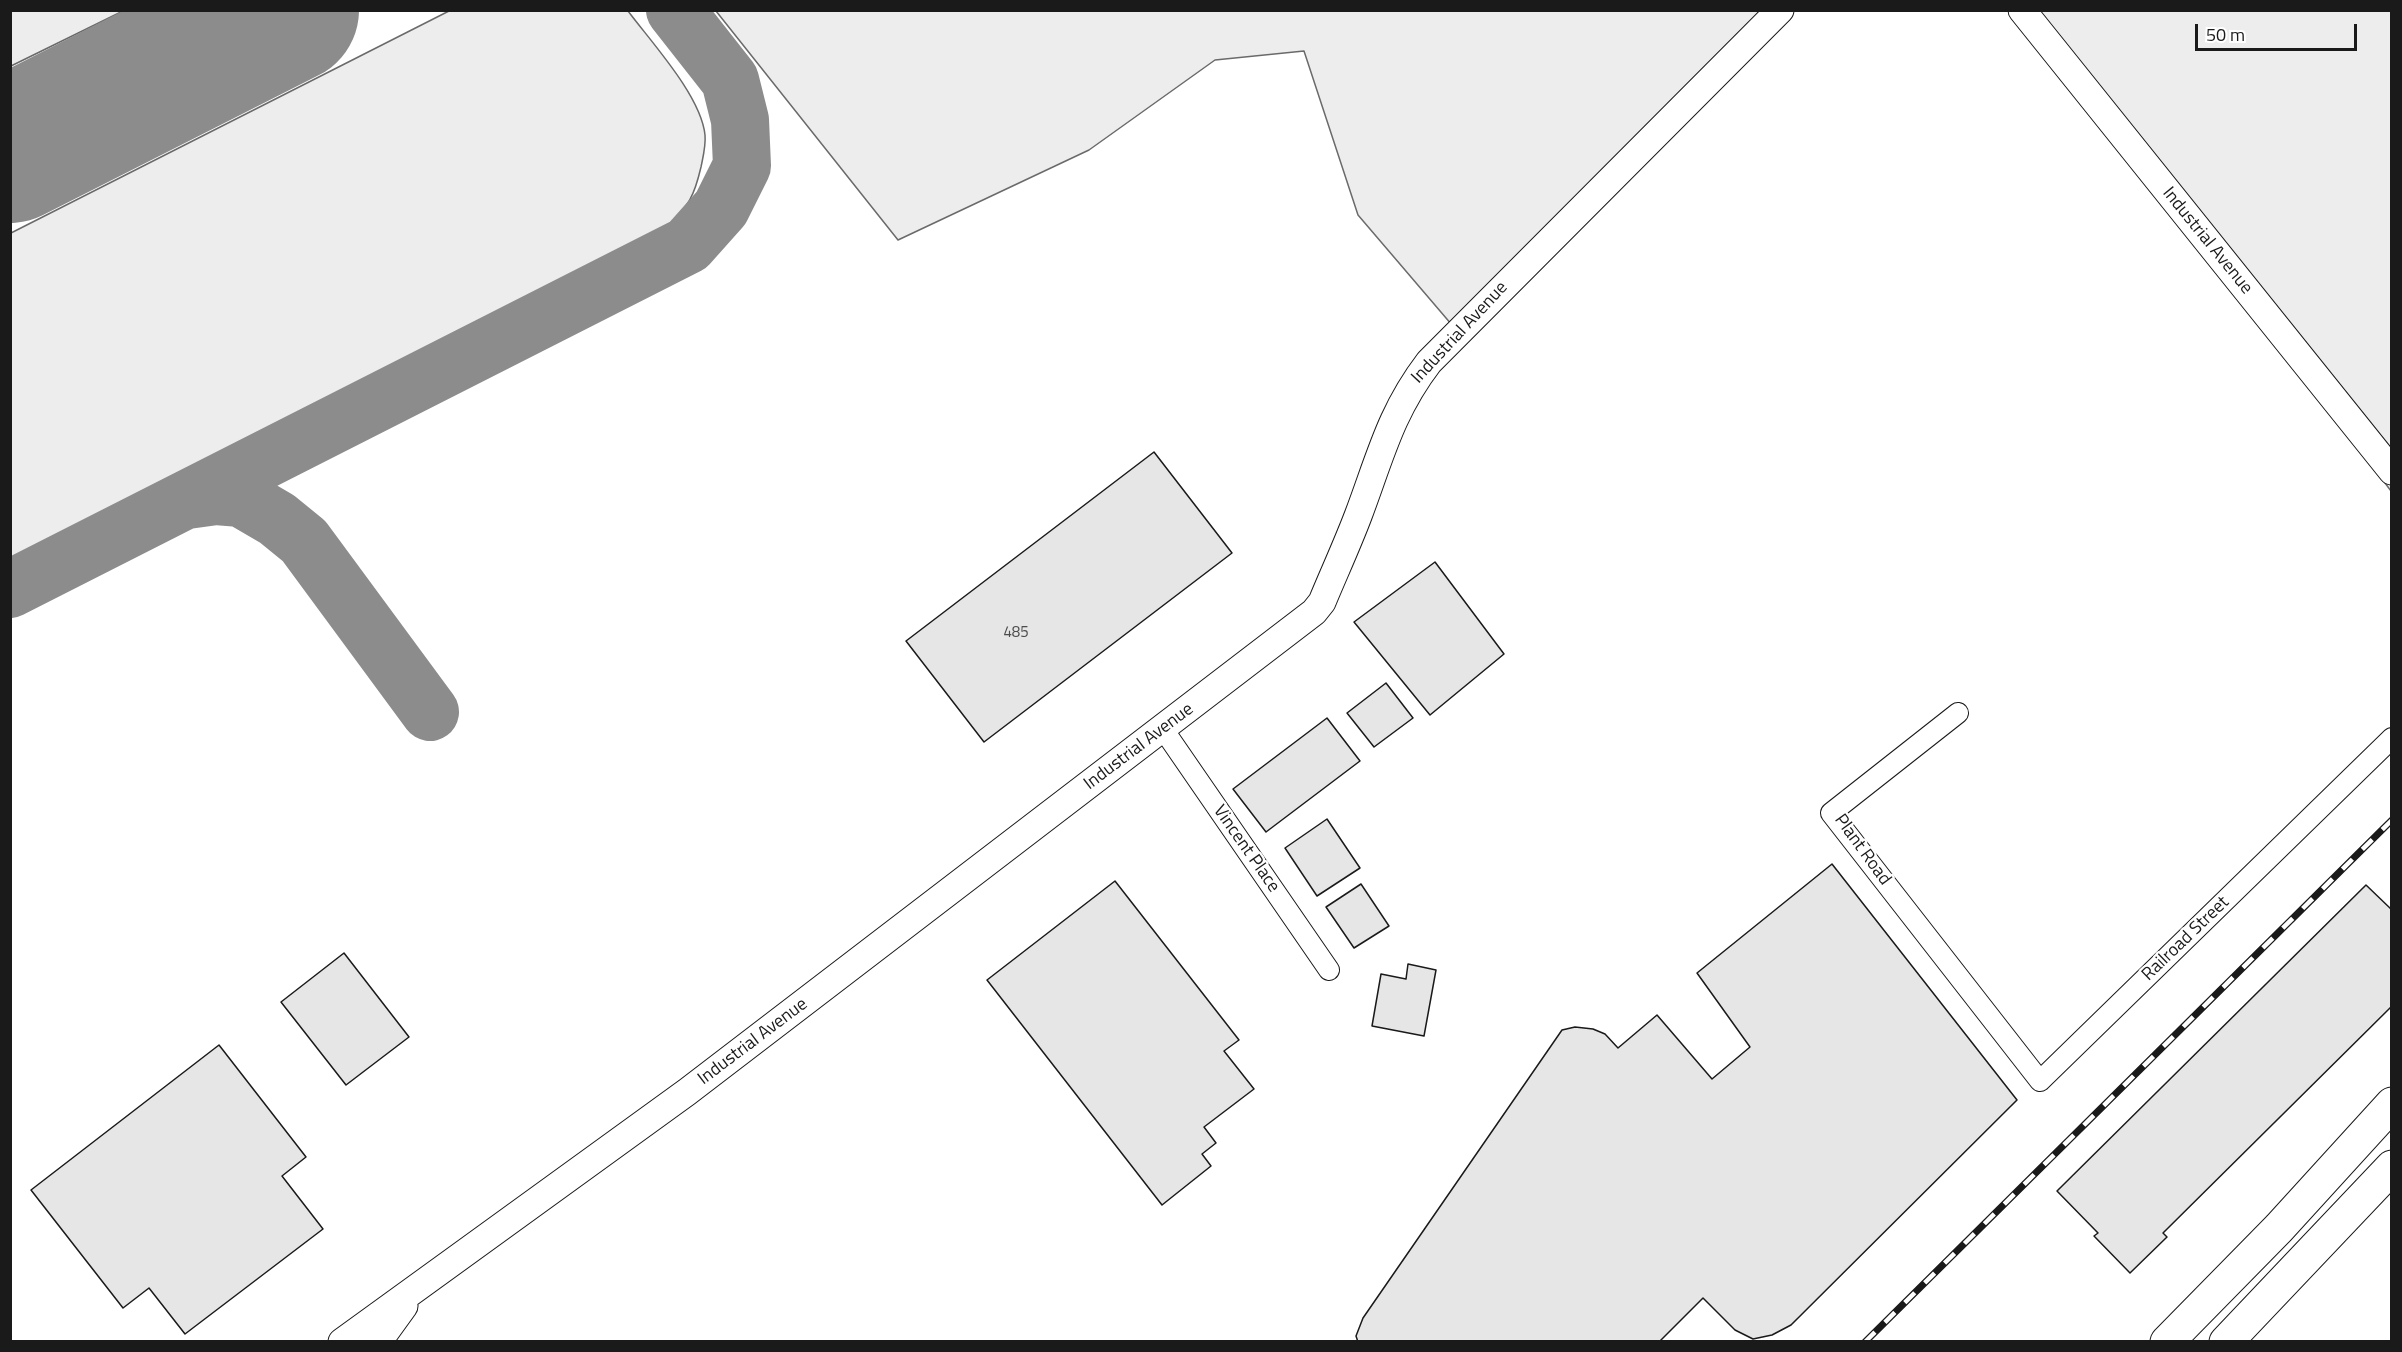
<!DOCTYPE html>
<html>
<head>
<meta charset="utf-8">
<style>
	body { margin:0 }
	#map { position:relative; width:2402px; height:1352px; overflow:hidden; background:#fff; font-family:"Titillium Web",sans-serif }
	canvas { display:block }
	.frame { position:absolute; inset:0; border:12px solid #1a1a1a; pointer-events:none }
	.scale { position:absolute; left:2195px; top:24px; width:162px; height:27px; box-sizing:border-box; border:3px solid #1a1a1a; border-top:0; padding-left:8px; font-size:18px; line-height:21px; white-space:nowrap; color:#1a1a1a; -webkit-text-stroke:4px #fff; paint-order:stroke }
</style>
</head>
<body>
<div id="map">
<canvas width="2402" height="1352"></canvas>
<div class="frame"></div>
<div class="scale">50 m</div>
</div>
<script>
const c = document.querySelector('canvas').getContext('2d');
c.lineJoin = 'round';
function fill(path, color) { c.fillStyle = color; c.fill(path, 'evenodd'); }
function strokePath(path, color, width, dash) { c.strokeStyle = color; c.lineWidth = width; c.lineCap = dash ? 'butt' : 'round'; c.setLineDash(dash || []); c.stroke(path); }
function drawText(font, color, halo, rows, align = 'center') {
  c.font = font + ' "Titillium Web",sans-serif'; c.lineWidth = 4.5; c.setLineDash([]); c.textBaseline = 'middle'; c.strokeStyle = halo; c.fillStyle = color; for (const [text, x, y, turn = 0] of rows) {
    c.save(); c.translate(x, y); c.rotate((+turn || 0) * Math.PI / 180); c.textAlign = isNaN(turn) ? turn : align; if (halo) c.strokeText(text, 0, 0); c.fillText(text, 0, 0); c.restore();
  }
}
const green = new Path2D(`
	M11,10H123V11L11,66Z
	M449,11H628C652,43 701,96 705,135C706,146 703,157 701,167C694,197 689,205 668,226L11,560V233Z
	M716,11H1761L1452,325L1358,215L1304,51L1215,60L1089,150L898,240Z
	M2032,11H2391V491Z`);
const taxiway = new Path2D(`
	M187,500L216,496L241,498L277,519L304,541L430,712
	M10,589L688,245L721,208L742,166L740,120L730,80L675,10`);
const runway = new Path2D(`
	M10,150L286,10`);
const building = new Path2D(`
	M1154,452L1232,553L984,742L906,641Z
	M1435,562L1504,654L1430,715L1354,622Z
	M1386,683L1413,718L1374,747L1347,713Z
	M1327,718L1360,761L1266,832L1233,789Z
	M1327,819L1360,868L1317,896L1285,848Z
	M1832,864L2017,1100L1791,1325L1772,1335L1753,1339L1735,1330L1703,1298L1659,1342H1358L1356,1336L1363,1318L1562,1030L1575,1027L1593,1029L1605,1034L1618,1048L1657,1015L1712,1079L1750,1047L1697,973Z
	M1115,881L1239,1040L1224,1051L1254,1089L1204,1127L1216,1143L1202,1154L1211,1166L1162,1205L987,980Z
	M1361,884L1389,926L1354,948L1326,907Z
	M2366,885L2392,910V1006L2163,1233L2167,1237L2130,1273L2094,1236L2098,1233L2057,1191Z
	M344,953L409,1037L346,1085L281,1002Z
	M1408,964L1436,970L1424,1036L1372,1026L1381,974L1406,979Z
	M219,1045L306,1157L282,1176L323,1229L185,1334L149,1288L123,1308L31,1190Z`);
const street = new Path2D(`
	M1958,713L1831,813L2040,1081L2392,738
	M1163,729L1329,970`);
const secondary = new Path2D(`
	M2022,10L2392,471
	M342,1342L687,1092L1314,612L1322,602C1334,573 1347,545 1358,516C1380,458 1390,413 1429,362L1780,10
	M378,1342L404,1306`);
const highway = new Path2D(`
	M2167,1342L2279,1228L2392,1104
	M2226,1342L2392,1167`);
const rail = new Path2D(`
	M1865,1342L2392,820`);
const numberNames = [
	["485",1016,633]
];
const streetNames = [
	["Industrial Avenue",2207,241,51],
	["Industrial Avenue",1460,333,-47],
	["Industrial Avenue",1139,747,-37],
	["Vincent Place",1246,849,55],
	["Plant Road",1862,850,54],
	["Railroad Street",2186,939,-44],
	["Industrial Avenue",753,1042,-37]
];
fill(green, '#ededed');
strokePath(green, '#6a6a6a', 1.5);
strokePath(taxiway, '#8c8c8c', 58);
strokePath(runway, '#8c8c8c', 146);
fill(building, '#e6e6e6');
strokePath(building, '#1a1a1a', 1.5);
strokePath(street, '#1a1a1a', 22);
strokePath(secondary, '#1a1a1a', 29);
strokePath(highway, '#1a1a1a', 35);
strokePath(street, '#fff', 20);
strokePath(secondary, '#fff', 27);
strokePath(highway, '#fff', 33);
strokePath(rail, '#1a1a1a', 7);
strokePath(rail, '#fff', 4.5, [14]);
drawText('15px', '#4d4d4d', null, numberNames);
drawText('18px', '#1a1a1a', '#fff', streetNames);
</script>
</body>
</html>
